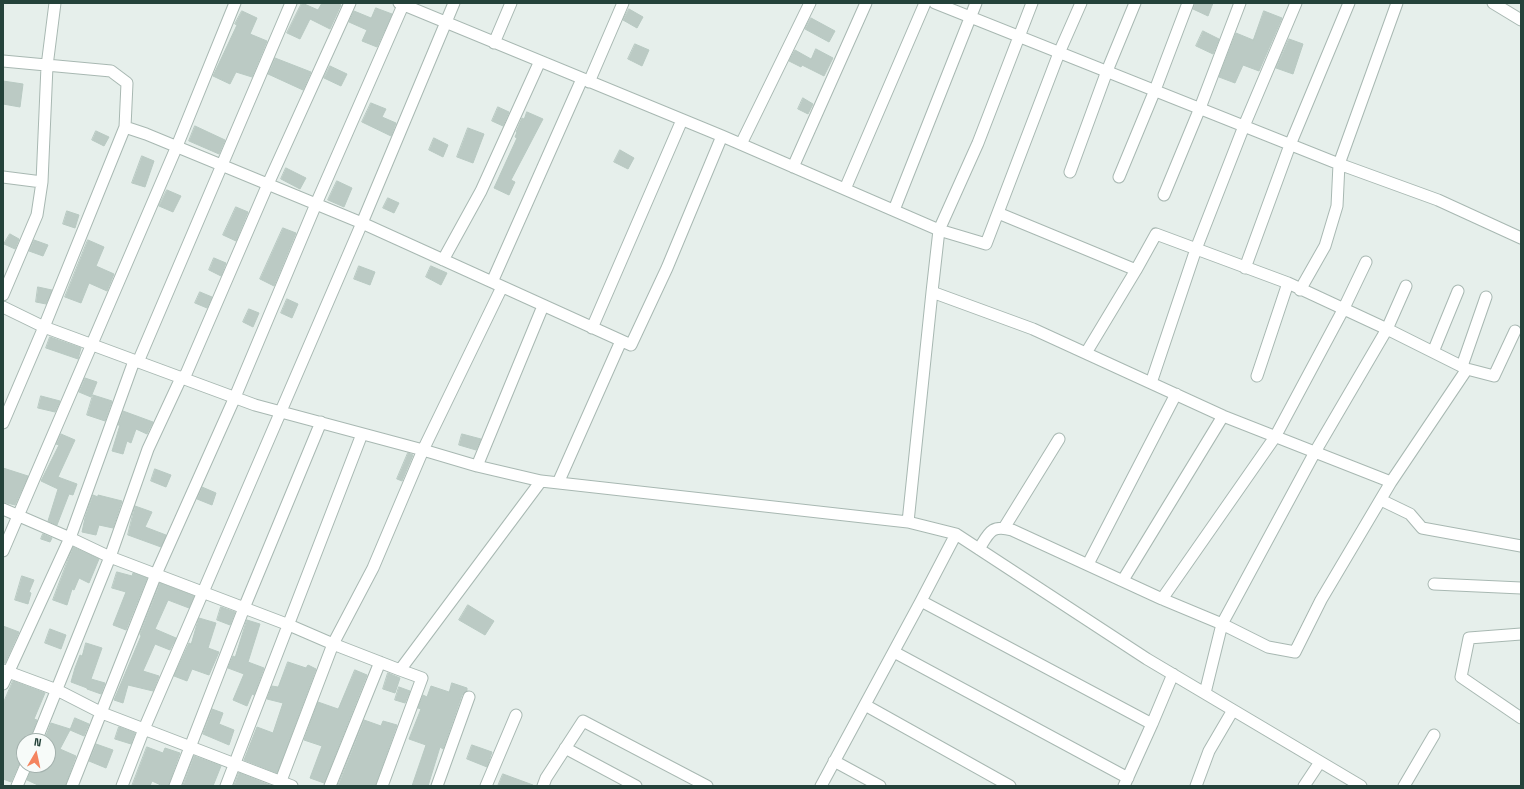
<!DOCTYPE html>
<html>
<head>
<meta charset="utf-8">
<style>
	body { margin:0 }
	#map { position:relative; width:1524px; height:789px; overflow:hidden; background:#e6efeb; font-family:"Space Grotesk",sans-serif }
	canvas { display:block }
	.frame { position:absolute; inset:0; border:4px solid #24423a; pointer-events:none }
	.north { position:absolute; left:16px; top:733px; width:40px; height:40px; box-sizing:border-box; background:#f7fbf9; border:1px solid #a3b1ad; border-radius:50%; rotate:9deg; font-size:11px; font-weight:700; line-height:16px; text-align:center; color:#24423a }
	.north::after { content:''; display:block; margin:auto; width:14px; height:18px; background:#f4845f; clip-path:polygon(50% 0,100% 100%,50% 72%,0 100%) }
</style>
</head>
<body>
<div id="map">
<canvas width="1524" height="789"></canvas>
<div class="frame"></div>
<div class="north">N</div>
</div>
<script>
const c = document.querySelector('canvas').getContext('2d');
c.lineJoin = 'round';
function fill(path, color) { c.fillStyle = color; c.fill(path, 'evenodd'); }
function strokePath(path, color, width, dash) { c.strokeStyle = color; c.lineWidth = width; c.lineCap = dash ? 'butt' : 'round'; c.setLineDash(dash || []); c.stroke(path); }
const building = new Path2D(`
	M302,3L318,10L322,3H337L341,5L330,29L310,19L300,39L287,33Z
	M1195,3H1213L1208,16L1193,9Z
	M376,8L392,14L377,47L362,41L367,30L349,22L354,11L371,18Z
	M629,9L643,17L637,28L623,20Z
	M242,11L257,18L250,34L267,41L252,77L236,72L230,84L213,76L237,25L235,24Z
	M1264,11L1282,18L1259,71L1243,65L1235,83L1219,77L1236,33L1253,40Z
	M811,18L835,31L829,42L805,29Z
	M1203,31L1219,39L1213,54L1196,46Z
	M1289,39L1303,44L1293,74L1276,68Z
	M635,44L649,50L642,66L628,59Z
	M816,49L833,58L824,76L802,65L801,67L789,61L795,50L811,59Z
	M275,58L311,72L303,90L268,74Z
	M330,66L347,74L341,86L324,78Z
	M3,81L23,84L20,107L3,104Z
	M803,98L813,104L808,114L798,109Z
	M371,103L386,109L382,117L396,123L391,136L362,122Z
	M498,107L509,112L503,126L492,121Z
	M527,112L543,119L511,180L515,182L509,195L494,188L517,138L515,137L517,132H516L522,118L524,119Z
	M195,126L225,140L219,154L189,141Z
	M468,128L484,134L473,163L457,157Z
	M96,131L109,137L104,146L92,140Z
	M434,138L448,145L443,157L429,150Z
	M620,150L634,158L628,169L614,162Z
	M142,156L154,161L145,187L132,183Z
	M286,168L306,178L300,189L281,179Z
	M337,181L352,188L344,207L328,200Z
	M167,190L181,196L173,212L159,206Z
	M388,198L399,203L394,213L383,208Z
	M236,207L248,212L236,241L223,235Z
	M67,211L79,215L75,228L63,224Z
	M283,228L296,233L274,286L260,279Z
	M10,234L19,239L15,249L4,244Z
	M34,240L48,245L43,256L29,251Z
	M88,240L104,247L96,266L114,274L107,291L89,283L81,303L65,297Z
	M214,258L226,263L221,276L209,270Z
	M359,266L375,272L370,285L354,279Z
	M431,266L447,273L441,285L426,277Z
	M38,287L52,290L46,304L36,302Z
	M200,292L212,297L207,308L195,303Z
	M287,299L298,304L292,318L281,313Z
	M249,309L259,313L253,327L243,322Z
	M50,337L81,348L78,359L46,348Z
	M85,378L97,382L91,397L79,392Z
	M93,395L112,401L105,421L87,415Z
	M41,396L60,401L55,412L38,408Z
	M123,411L153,422L147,434L136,429L131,443L127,441L123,454L112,451L120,425H118Z
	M61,434L75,440L58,477L77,484L73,495L69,494L57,525L48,521L58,489L41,481L59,445L56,444Z
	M462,434L481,439L476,450L459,445Z
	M408,453L413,455L402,481L397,479Z
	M3,468L28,476L15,505L3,502Z
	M155,469L171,475L166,487L151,481Z
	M202,487L216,493L212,505L197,499Z
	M93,495L98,497V495L122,501L113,528L99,525L96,535L82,532L85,518Z
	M135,506L152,512L145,527L166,535L161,547L128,535Z
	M43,534L52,538L50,542L41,539Z
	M73,547L99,559L89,583L79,578L74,590L72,589L67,605L53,600Z
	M117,572L132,576L133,573L147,578L126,630L113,625L126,592L112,588Z
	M22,576L34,580L29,592L31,593L28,604L15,600Z
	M160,583L194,596L189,608L168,600L155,629L176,638L170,650L155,644L143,671L159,676L153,691L128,685L123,703L114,700L141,636L140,634Z
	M468,605L494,621L485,635L459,620Z
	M221,607L235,612L230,625L217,620Z
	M199,618L216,623L208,648L219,652L209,675L192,669L187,681L174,676L189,643L191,644Z
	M247,620L260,624L248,662L264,668L254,695L252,694L247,706L233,700L244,674L228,668L233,656L235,657Z
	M3,626L19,632L5,663H3Z
	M50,629L66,635L61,649L45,643Z
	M86,643L102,648L91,679L105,683L101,694L87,689V688L71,682L75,668L80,655L82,656Z
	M288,662L306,668L308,665L316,669L277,773L244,760L257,727L273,733L283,703L267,699L272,686L278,687Z
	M355,670L367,675L324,783L310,778L322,746L304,740L318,702L338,709Z
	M388,673L400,678L395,693L383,689Z
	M13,681L45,693L34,719L37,720L29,741H24V758L20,762L11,782L3,779V704Z
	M452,683L467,688V691L462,695L443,749L440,747L428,786H412L426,745L409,739L421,709L418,708L423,695L427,697L431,686L449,692Z
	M399,687L410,691L405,703L395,700Z
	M212,709L223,713L219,724L234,730L229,745L203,734Z
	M75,718L89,724L84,736L70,730L60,749L76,756L65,786H40L27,780L33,765H48V741H44L51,723L70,729Z
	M364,720L381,726L383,721L397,725L375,786H338Z
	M119,727L135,733L131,744L115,739Z
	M96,744L113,750L106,768L89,761Z
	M472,745L492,752L487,767L467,759Z
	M147,747L163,753L165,748L180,753L168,786H163L152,781L150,786H132Z
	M194,756L221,766L213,786H183Z
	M239,773L272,786H234Z
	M503,774L533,785V786H498Z`);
const minor = new Path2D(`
	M454,3L362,223L631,345L667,268L722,136
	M935,3L1339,164L1438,200L1521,238
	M1032,3L978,143L939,230L986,244L1059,53L1081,3
	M1493,3L1521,20
	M494,43L511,3
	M3,61L111,71L127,83L125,127
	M589,82L623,3
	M741,144L810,3
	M793,167L866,3
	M1070,172L1107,71L1135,3
	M3,177L42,182
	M1119,177L1155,90L1188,3
	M845,189L925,3
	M1164,195L1200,108L1240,3
	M894,210L976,3
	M998,213L1136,270L1156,234L1288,283L1387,329L1467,369L1494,376L1515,331
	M443,260L481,191L540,61
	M1245,268L1290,145L1349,3
	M492,282L582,79
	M1300,290L1325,246L1337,206L1339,164L1397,3
	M932,292L1033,329L1223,416L1391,482
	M3,295L37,215L42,182L47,66L55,3
	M3,307L44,327L255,405L423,450L477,466L541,481L908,522L932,292L939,230L722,136L399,3
	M592,328L682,120
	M1433,352L1458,291
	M1086,353L1136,270
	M138,362L291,3
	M1462,366L1486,297
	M1257,376L1288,283
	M1151,383L1196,249L1244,126L1296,3
	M3,423L44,327L125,127L146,134L362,223L144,729L122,786
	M477,466L543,306
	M558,483L621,341
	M1381,500L1410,514L1422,528L1521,546
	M3,509L70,538L110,557L289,625L333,644L400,670L541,481
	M908,522L956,534L1147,659L1361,786
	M1004,528L1059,439
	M979,549C989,533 991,524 1012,530L1162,599L1222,624L1268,647L1295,652L1321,600L1391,482L1467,369
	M3,551L177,146L235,3
	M1088,564L1176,394
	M1123,580L1223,416
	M1434,584L1521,588
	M1162,599L1275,437L1343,310L1366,262
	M921,601L1152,724L1124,786
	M1521,634L1469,638L1461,677L1521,718
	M894,652L1128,778
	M3,670L57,690L102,713L292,786
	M3,684L70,538L134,361
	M1205,693L1222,624L1315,452L1387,329L1406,286
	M865,705L1010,786
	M1152,724L1173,674
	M36,741L110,557L148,449L181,378L186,374L268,184L350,3
	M565,748L636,786
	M834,761L880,786
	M17,786L26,765
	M72,786L156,574L235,397L316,204L404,3
	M175,786L244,608L321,422
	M226,786L362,434
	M279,786L333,644L373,568L423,450L502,287
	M330,786L380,662
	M382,786L422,678L400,670
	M437,786L469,697
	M486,786L516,715
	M543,786L546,778L583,721L707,786
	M821,786L921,601L956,534
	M1196,786L1209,751L1233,710
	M1304,786L1320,762
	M1404,786L1434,735`);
fill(building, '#bbcac4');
strokePath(building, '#b8c9c2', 1);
strokePath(minor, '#a8b8b2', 13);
strokePath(minor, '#fff', 11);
</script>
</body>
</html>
